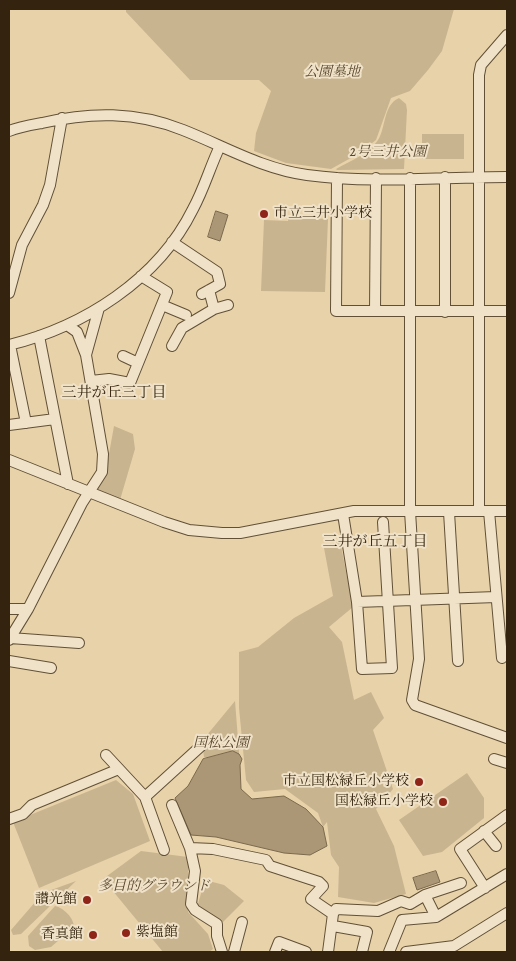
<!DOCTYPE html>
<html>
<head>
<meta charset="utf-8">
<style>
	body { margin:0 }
	#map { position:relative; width:516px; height:961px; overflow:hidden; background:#e8d2aa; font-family:Alegreya,serif }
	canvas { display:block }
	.frame { position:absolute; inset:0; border:10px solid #34240f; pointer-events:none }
</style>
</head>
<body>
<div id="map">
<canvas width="516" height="961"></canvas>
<div class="frame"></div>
</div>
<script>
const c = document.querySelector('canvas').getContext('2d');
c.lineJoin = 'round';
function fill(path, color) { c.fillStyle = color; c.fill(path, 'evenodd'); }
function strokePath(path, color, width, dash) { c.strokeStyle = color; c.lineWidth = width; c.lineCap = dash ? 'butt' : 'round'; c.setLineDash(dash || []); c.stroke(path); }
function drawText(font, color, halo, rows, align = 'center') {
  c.font = font + ' Alegreya,"Noto Serif JP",serif'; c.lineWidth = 4; c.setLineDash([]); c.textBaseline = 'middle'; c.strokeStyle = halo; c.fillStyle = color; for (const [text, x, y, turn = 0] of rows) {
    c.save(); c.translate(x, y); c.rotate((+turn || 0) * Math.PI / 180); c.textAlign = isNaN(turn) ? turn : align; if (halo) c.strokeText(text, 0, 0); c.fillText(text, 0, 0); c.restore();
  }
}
const green = new Path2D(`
	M126,9H454L442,51L428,70L410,91L391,98L376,140L358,154L331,169L286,163L254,151L256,133L271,91L259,80H190L126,12Z
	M399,98L406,104L407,110L404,169L337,170L336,169C350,161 369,154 378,140C386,128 383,105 399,98Z
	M422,134H464V159H422Z
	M288,217L328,219L325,292L261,291L264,220L288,221Z
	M114,426L133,434L135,449L120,500L96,492L107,465Z
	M340,541L353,607L329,627L342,642L354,700L371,692L384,718L373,730L393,789L376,809L394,846L406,894L374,903L338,897L339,867L331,855L327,822L323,827L318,813L285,789L254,792L246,780L239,708V652L258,647L294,618L333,596L324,548Z
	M235,701L240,765L204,757L202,741Z
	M467,773L484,798V818L442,852L423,856L399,820Z
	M116,780L133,794L150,841L39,888L13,822Z
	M141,851L188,857V912L208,934L213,949L209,952H163L103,879Z
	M205,880L224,885L244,901L220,925L197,907Z
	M76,881L21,934L13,935L11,930L43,893Z
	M55,906C64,908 74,918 74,927L51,947L35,950L29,946L28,936Z`);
const water = new Path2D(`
	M216,211L228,215L220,241L208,237Z
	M233,751L239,754L242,759L240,765L241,789L252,799L284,796L306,809L323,827L327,846L310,855L284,853L216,837L191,835L175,798L188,786L203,759Z
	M436,871L440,882L417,890L413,878Z`);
const minor = new Path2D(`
	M9,131C19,127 31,125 42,123C90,112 136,111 183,130C224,146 262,169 307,175C372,184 441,177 507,177
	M445,177V312
	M337,178L336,311H507
	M410,178V511L419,659L412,700L415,705L507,738
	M172,242L217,272L220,284L202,294
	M209,290L214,309
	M9,293L22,245L43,205L50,185L62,118
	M162,305L186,315
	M375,311L376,178
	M67,325L77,332L86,355
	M39,336L68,484
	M9,345C83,327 158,280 193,209C204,189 210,167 220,146
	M10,345L26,423
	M172,346L182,328L214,309L228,305
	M123,356L138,363
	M91,381L109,379L130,383L167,292L141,276
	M9,425L55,419
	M9,460L164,522L189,530L222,533H240L354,511H507
	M479,511V75L481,65L507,35
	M489,511L502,658
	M449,512L458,661
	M343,514L357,602L362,669L392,668L383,522
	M357,602L496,597
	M9,609H28
	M10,638L79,643
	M9,640L28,609L82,503L102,472L103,454L86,355L99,308
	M9,661L51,668
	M106,755L145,797L164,850
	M494,759L507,763
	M145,797L201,746
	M172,805L190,848L213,849L266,860L270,866L319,882L323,886L311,899L333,914L328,952
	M9,819L23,814L32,805L119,769
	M484,831L496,846
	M190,848L195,871L191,904L195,910L217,924V936L222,952
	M485,888L460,849L507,815
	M425,895L436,917
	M333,914L336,909L378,911L401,901L410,904L425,895L461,883
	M333,926L367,932L362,952
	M234,952L242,922
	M275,952L279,942L306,952
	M389,952L402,920L436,917L507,874
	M406,952L454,946L507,913`);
const markers = [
	[264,214,5,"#8f2418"],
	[419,782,5,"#8f2418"],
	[443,802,5,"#8f2418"],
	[87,900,5,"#8f2418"],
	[126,933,5,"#8f2418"],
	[93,935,5,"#8f2418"]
];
const parkNames = [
	["公園墓地",332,73],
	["2号三井公園",388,153],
	["国松公園",221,744],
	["多目的グラウンド",154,887]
];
const poiNames = [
	["市立三井小学校",274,214,"left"],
	["市立国松緑丘小学校",409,782],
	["国松緑丘小学校",433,802],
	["讃光館",77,900],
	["紫塩館",136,933,"left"],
	["香真館",83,935]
];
const neighbourhoodNames = [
	["三井が丘三丁目",114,393],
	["三井が丘五丁目",375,542]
];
fill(green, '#c9b490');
fill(water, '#ab9775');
strokePath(water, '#7b694c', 1);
strokePath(minor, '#615036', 12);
strokePath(minor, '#f0e2c8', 10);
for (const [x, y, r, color] of markers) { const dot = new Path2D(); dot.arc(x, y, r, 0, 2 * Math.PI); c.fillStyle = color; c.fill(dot); strokePath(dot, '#f0e2c8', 2); }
drawText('italic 14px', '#59482f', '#f0e2c8', parkNames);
drawText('14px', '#34240f', '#f0e2c8', poiNames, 'right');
drawText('15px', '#34240f', '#f0e2c8', neighbourhoodNames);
</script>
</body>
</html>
